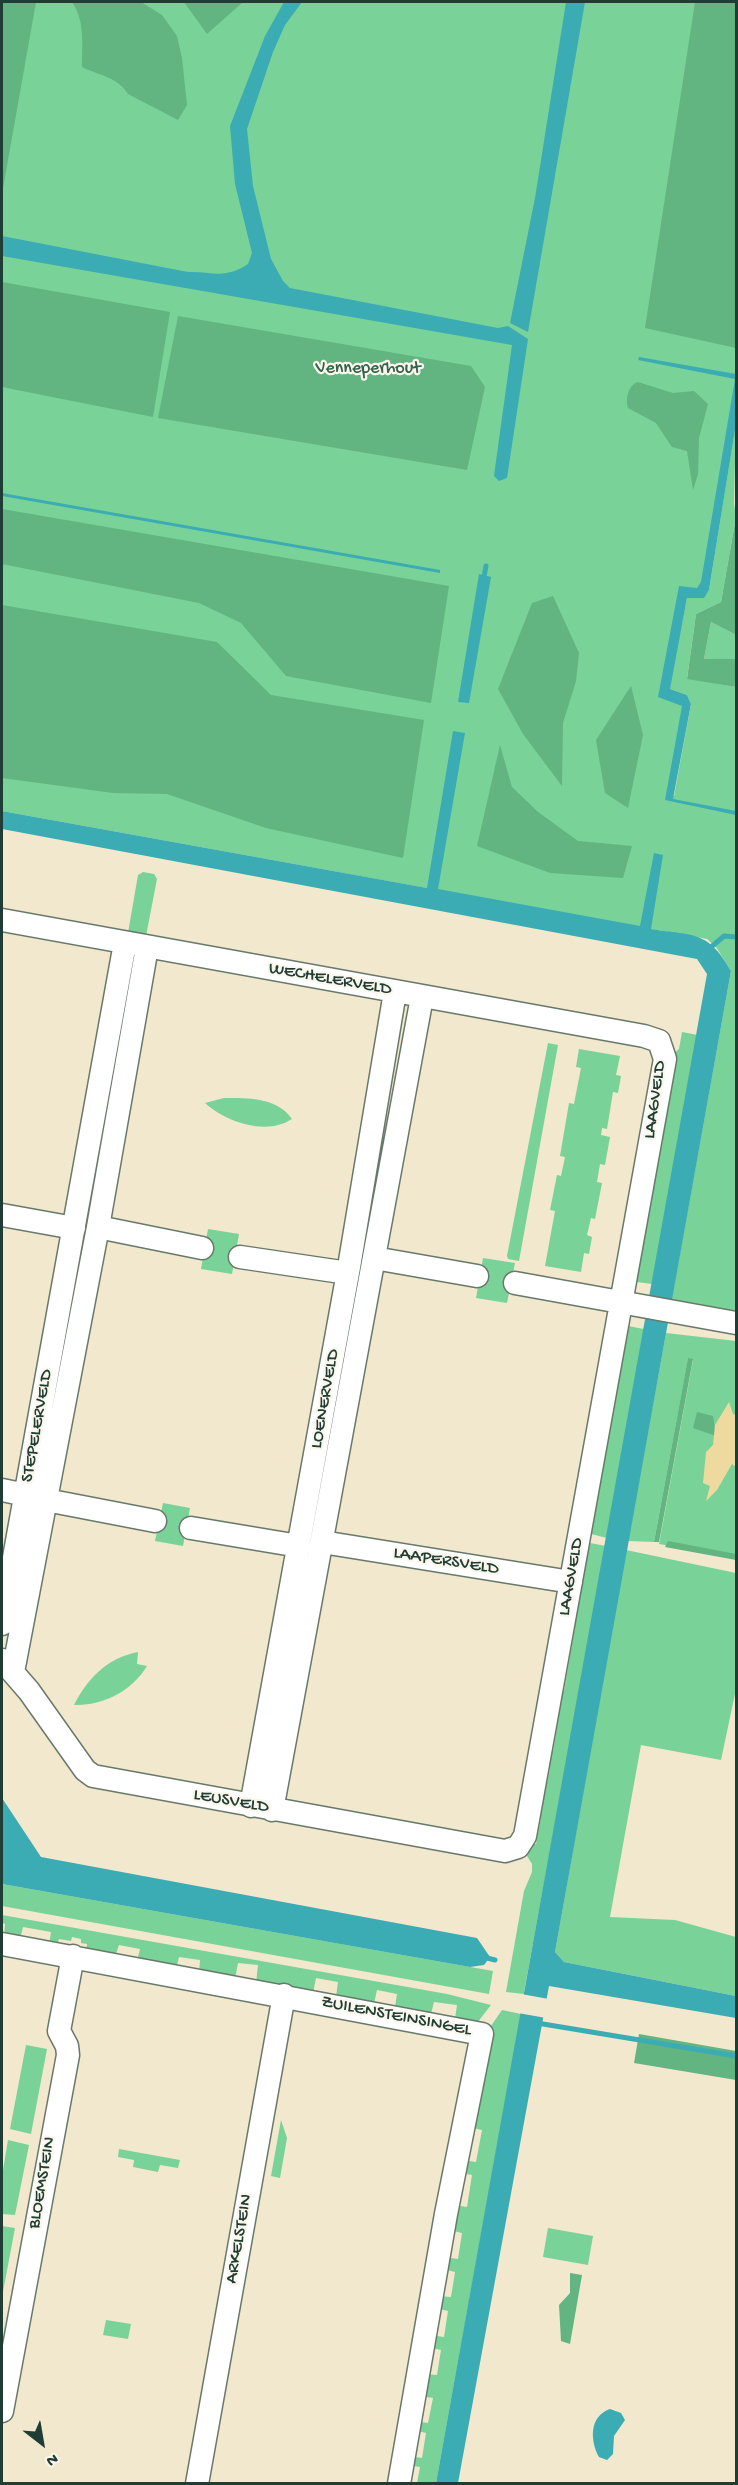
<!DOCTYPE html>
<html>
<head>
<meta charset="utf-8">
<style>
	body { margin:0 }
	#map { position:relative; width:738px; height:2485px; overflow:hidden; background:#f1e8ce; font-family:"Gochi Hand",sans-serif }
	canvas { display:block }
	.frame { position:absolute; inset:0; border:3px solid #1f3d34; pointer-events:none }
	.north { position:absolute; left:12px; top:2413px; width:60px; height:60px; -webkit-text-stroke:4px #fbf7ec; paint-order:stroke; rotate:149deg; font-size:16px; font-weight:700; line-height:24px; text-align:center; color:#1f3d34 }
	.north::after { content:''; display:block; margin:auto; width:21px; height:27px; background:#1f3d34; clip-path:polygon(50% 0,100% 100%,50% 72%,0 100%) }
</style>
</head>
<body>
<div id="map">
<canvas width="738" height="2485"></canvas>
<div class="frame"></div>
<div class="north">N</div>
</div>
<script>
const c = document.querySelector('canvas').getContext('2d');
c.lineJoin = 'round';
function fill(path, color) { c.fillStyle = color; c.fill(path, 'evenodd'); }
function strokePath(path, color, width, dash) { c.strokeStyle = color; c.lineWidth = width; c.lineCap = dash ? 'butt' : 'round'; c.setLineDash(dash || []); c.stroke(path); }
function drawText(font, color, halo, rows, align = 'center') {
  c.font = font + ' "Gochi Hand",sans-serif'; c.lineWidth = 4.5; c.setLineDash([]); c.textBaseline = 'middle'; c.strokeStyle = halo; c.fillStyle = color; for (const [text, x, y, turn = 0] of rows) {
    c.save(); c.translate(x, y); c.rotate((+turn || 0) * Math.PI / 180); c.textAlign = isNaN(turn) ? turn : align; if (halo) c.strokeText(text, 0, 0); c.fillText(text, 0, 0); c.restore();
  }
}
const green = new Path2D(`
	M2,2H736V392L704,595L682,593L664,692L686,696L671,795L674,796L691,704L687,695L670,689V682L687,598H703L709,590L736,423L734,503L736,517L721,602L696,614L687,678L736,687V1311L671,1303L731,971L716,947L707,939L2,811Z
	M711,622L736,635V659H704Z
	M143,872L154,874L157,879L146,936L128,933L138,875Z
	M682,1032L698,1035L652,1284L637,1282L636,1285H632L672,1055L679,1049Z
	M548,1043L558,1045L519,1261L508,1259L507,1256Z
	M579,1049L620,1056L616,1075L621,1076L618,1093L613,1092L607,1129L602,1128L601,1135L610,1137L605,1165L600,1164L597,1182L602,1183L595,1219L591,1218L587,1235L592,1237L589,1254L584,1253L581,1272L545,1266L555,1211L550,1210L557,1175L561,1176L565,1157L560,1156L569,1103L574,1104L581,1068L576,1067Z
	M224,1098C247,1098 277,1097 292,1119C266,1136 226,1122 205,1103Z
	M208,1229L239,1234L232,1274L201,1269Z
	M483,1258L515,1263L507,1303L476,1298Z
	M628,1326L644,1329L607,1538L591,1534Z
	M666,1333L736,1341V1557L659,1544L693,1360L688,1359L654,1542L628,1541Z
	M163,1503L190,1508L183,1546L155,1541Z
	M590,1543L606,1546L524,1992V1994L506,1992L524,1891L532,1872V1864L527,1856L531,1844H536L541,1818L536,1817L539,1797H544L550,1769L544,1767L547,1751L553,1752L558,1721L553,1719L559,1690L564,1691L575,1627L570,1626L582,1553H588Z
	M626,1550L736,1573V1689L721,1760L641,1745L610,1917L675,1920L736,1937V1996L564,1962L555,1952Z
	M138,1652L137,1664L147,1666C132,1691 103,1706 74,1705C88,1678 107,1658 138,1652Z
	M2,1884L493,1971L489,1994L2,1906Z
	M2,1915L447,1994L491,2005L477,2023L455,2019L457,2005L434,2002L431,2014L395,2007L397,1994L377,1990L374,2004L336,1997L338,1982L316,1978L313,1993L256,1983L258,1965L238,1963L235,1979L199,1973L200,1960L179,1957L176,1969L137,1961L140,1949L119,1945L115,1957L86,1952L87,1944L81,1943V1939L72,1937L71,1941L59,1939L57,1946L49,1945L51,1932L23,1927L20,1939L4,1936L5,1924L2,1923Z
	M502,2010L521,2014L436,2483H417L420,2467L407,2465L409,2456L422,2458L426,2433L414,2430L415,2421L428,2423L433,2398L420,2396L424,2374L437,2375L441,2350L428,2347L430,2335L444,2337L448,2311L435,2308L438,2296L451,2297L455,2272L443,2269L444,2257L458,2259L462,2233L449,2230L454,2205L467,2207L472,2175L460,2173L462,2160L476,2162L482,2130L468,2127L491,2026Z
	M26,2045L47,2049L31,2134L10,2129Z
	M281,2120L287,2138L280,2178L271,2176Z
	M8,2140L29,2145L15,2215L2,2214V2176Z
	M119,2149L180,2160L178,2168L160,2165L158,2172L133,2167L134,2160L118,2157Z
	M2,2226L15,2228L2,2297Z
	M548,2228L593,2236L588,2265L543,2257Z
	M106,2320L131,2324L128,2339L103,2335Z`);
const forest = new Path2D(`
	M2,2H36L2,194Z
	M72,2H141L162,15L177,36L182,58L187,105L178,120L128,94C118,77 98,75 82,67C82,44 85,21 72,2Z
	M184,2H243L207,34Z
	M695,2H736V348L645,328Z
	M2,282L170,312L153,417L2,387Z
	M178,316L471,366L485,387L467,470L158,418Z
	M638,382L673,393L694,391L708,404L699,438L698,474L693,490L687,451L672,447L656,423L628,408C625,399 629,384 638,382Z
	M2,509L449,586L431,703L286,676L241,623L199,603L2,564Z
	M736,517V635L711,622L704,659H736V687L687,679L696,614L721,602Z
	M553,596L579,653L576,681L563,723L562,786L523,734L498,689L532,603Z
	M2,605L217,642L271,695L424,720L403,858L266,828L167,794L113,793L2,778Z
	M631,686L643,735L628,808L605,793L596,740Z
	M500,745L512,787L538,812L578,841L632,846L623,878L550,873L477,846Z
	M688,1358L693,1359L659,1542H654Z
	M697,1412L713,1416L716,1436L693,1428Z
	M668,1541L736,1554V1560L665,1547Z
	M639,2034L736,2051V2080L634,2063Z
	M570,2273L582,2275L570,2344L561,2341L559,2305L570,2293Z`);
const sand = new Path2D(`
	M729,1402L733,1414L736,1415V1467L732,1464L717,1490L706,1501L710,1486L703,1483L706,1452L713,1445L715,1425Z`);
const water = new Path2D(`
	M284,2H302L285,25L273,52L247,129L253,186L271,259L283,281L290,288L498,328L508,326L528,339L507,478L499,481L494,476L512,345L2,256V236L188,272C211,271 224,280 248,264L252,253L235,184L230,126L265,36Z
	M566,2H585L528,332L510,323L535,198Z
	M639,357L736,374V424L709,590L704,598H687L670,689L687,695L691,704L673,799L736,811V815L665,800L682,706L658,697L679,586L697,588L701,582L735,379L638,360Z
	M2,493L440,570V573L2,496Z
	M479,574L491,577L469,703L458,702Z
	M453,731L465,733L438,889L640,926L654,853L663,855L651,929C694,936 708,930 731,971L555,1952L564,1962L736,1996V2018L549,1986L458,2483H436L707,974L697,959L2,829V811L427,888Z
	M2,1798L41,1857L477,1938L490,1957L484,1965L470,1967L2,1884Z
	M610,2409L621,2413L625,2420L614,2436L613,2454L607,2460L599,2457C590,2441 589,2416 610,2409Z`);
const pier = new Path2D(`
	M521,1994L549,1999L546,2018L518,2013Z`);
const stream = new Path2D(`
	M483,582L486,566
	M710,948L724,936L736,937
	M483,1957L495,1960
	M537,2023L736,2056`);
const minor = new Path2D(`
	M2,920L644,1036L659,1041L665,1059L525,1836L518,1847L505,1851L93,1776L85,1770L29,1691L2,1660
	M2,1215L74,1228
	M98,1227L202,1248
	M240,1257L348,1273
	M374,1258L477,1276
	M515,1283L736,1323
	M2,1490L26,1495
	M46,1500L155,1521
	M191,1528L299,1546
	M322,1542L571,1582
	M2,1624L125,943
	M13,1672L98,1227L147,947
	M251,1806L349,1267L395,992
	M272,1810L422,997
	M2,1944L482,2034L446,2214L399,2484
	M2,2411L68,2055L67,2046L59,2031L73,1956
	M197,2484L284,1995`);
const parkNames = [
	["Venneperhout",368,369]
];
const streetNames = [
	["WECHELERVELD",330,980,10],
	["LAAGVELD",656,1100,-82],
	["LOENERVELD",326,1399,-80],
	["STEPELERVELD",38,1426,-80],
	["LAAPERSVELD",446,1562,9],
	["LAAGVELD",572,1577,-80],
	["LEUSVELD",231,1802,10],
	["ZUILENSTEINSINGEL",396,2017,11],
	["BLOEMSTEIN",43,2183,-80],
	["ARKELSTEIN",240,2239,-80]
];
fill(green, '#79d297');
fill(forest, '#62b480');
fill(sand, '#eeda9e');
fill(water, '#3bacb3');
fill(pier, '#f1e8ce');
strokePath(stream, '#3bacb3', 5);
strokePath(minor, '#68796a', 25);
strokePath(minor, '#fff', 22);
drawText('18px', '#36624d', '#fbf7ec', parkNames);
drawText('18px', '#1f3d34', '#fbf7ec', streetNames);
</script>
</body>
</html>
